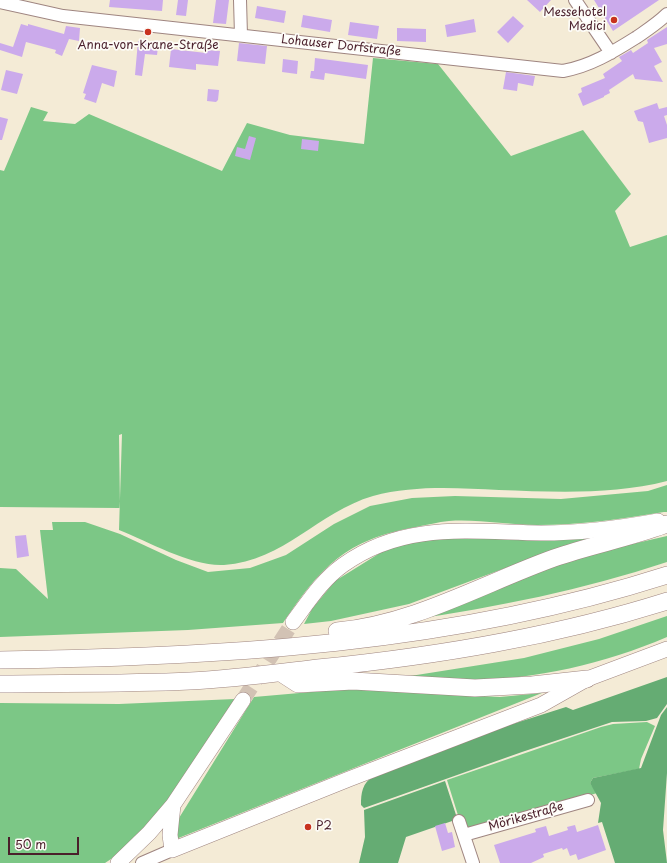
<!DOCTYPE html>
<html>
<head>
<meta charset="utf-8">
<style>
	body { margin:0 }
	#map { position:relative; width:667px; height:863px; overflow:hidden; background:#f4ebd6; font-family:"Playpen Sans",sans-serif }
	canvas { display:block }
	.scale { position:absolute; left:8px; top:837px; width:71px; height:18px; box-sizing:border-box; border:2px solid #4a1f2b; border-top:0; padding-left:5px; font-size:12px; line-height:14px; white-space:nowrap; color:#4a1f2b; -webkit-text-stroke:3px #fdfcf7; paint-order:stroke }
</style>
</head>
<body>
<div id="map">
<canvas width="667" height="863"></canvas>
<div class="scale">50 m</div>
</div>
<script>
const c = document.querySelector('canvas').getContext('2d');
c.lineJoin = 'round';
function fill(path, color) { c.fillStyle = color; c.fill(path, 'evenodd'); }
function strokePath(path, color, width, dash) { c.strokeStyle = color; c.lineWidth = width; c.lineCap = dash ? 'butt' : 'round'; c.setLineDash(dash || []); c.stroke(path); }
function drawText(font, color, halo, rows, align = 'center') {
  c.font = font + ' "Playpen Sans",sans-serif'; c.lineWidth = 3.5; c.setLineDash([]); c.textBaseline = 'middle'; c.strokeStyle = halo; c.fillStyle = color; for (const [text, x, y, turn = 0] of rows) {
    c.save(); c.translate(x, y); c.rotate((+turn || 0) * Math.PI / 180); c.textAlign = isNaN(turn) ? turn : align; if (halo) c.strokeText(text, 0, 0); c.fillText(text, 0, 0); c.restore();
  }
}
const green = new Path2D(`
	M373,58L438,64L511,156L583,130L631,194L615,211L630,247L667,235V481C613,495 554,492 499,490C457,488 414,485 373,496C318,512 284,561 224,565C193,567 149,542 119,530L122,434L119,435L120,508L0,507V170L4,171L31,107L48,112L43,121L75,124L89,114L222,171L247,123L290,135L364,144Z
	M667,485V512H664C621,519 580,525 537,525C508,525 478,519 449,521C438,522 427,525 416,527C345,540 322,566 283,623L188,630L0,637V568L16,569L48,599L40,530H53L52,522H85L120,534L176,560L208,572L250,568L286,555L334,524L370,506L412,498L455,496L561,499L648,491Z
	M601,536L543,554L409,604L331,621L304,624L312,609L335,581L388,548L425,539Z
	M667,536V562C583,590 497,607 409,620L580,556Z
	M667,616V637C604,664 536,679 468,681C447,682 425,678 404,677L524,658L599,639Z
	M345,689L500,697L542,693L176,839L179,818L254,697Z
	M235,699L148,830L126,849L105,863H0V703L119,704Z
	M647,722L655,726L641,759L639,769L593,778L590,783L597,793L475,832L462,828L447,780L601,727L613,724Z`);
const forest = new Path2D(`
	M667,677V704L657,718L646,721L612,722L522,752L364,808L361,805C361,793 362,783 374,776L500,728L566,707L573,710Z
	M667,707V773L663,830L667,863H615L602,822L598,823L601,803L590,783L593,778L641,768L661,715Z
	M445,781L457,818L455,820L406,837L398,863H359L365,837L364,810Z`);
const building = new Path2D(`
	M110,0H163L162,11L109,7Z
	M178,0H188L186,16L176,15Z
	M216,0H229L226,24L213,23Z
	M527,0H551L540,12Z
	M594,0H659L613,31Z
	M257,6L286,11L284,23L255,18Z
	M303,15L332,20L330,32L301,27Z
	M513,16L524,26L508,43L497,32Z
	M474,19L476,32L447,37L445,25Z
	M350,22L379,26L377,39L348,35Z
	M21,24L28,26V24L64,34L66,26L80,28L79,41L69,39L62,56L55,53L56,50L26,42L22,57L0,50V43L13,47Z
	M667,27V44L654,48L662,62L654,66L663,82L635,79L633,74L609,90L610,93L604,96V97L583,106L578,94L582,92L581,88L605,78L603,74L622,61L619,57L631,50L633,53L648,43L647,40Z
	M397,28L426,29V42L397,41Z
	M138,41L155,42V47H158L157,55L145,54L142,76L135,75Z
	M239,43L267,46L265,64L237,61Z
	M171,49L206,53V50L220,51L218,66L196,64V70L169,67Z
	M315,58L368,65L366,79L325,73L324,80L310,78L311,71H314Z
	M283,59L298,61L297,74L282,72Z
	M92,65L117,71L114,87L102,83L96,103L84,99L86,94L83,93Z
	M6,70L23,74L17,94L1,90Z
	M506,72L535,76L533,86L518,83L517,91L503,89Z
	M208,89L219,90L218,100L216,102L207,101Z
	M657,103L659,109L667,107V115L664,116L667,125V138L649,143L643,122L638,121L634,111Z
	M0,117L8,119L2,140H0Z
	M249,136L256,138L250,160L235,156L237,147L245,149Z
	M302,139L319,141L318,151L301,149Z
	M26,535L29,556L17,558L15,536Z
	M445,823L448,833L452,832L455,847L442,851L435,826Z
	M575,825L577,832L598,825L606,850L578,860L576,854L570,856L567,848L563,850L562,848L543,854L544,857L531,863H500L494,845L536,832L535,829L546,826L549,836L568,830L567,827Z`);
const majorTunnel = new Path2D(`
	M243,700L293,622`);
const minor = new Path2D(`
	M240,0L241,35
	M575,0L611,53
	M0,2L63,16L563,71C591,66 613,52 637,37C647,30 658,23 667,14
	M459,821L473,863
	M464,835L588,800
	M142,863L172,850`);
const major = new Path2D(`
	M293,622C308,602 322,580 343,565C404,521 470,532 541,533C580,533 620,528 658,521
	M173,805L170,835L172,850L349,779L541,705L587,679L667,649
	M118,863L149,833L173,805L243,700`);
const highway = new Path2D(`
	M337,631C414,624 482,584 554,558C591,545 630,538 667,524
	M0,660C224,657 452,644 667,575
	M281,673L298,684L353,681L475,688L532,685L587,679
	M0,684C63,683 127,684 190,681C233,679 276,673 318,668C437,656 553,637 667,601`);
const markers = [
	[614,20,4,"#c8321e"],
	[148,32,4,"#c8321e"],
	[308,827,4,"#c8321e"]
];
const poiNames = [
	["Messehotel",606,13],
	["Medici",606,27],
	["Anna-von-Krane-Straße",148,46,"center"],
	["P2",316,827,"left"]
];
const streetNames = [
	["Lohauser Dorfstraße",341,46,6],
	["Mörikestraße",526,817,-16]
];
fill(green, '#7cc786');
fill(forest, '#65ac73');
fill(building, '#cbaaeb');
strokePath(majorTunnel, '#d2c2b4', 15, [15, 8]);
strokePath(minor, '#9f8580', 14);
strokePath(major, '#9f8580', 16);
strokePath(highway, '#9f8580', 18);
strokePath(minor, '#fff', 12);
strokePath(major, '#fff', 15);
strokePath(highway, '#fff', 17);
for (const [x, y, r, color] of markers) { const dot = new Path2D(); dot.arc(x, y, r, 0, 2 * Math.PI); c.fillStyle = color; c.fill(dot); strokePath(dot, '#fdfcf7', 1.5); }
drawText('12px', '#4a1f2b', '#fdfcf7', poiNames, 'right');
drawText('12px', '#4a1f2b', '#fdfcf7', streetNames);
</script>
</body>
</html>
